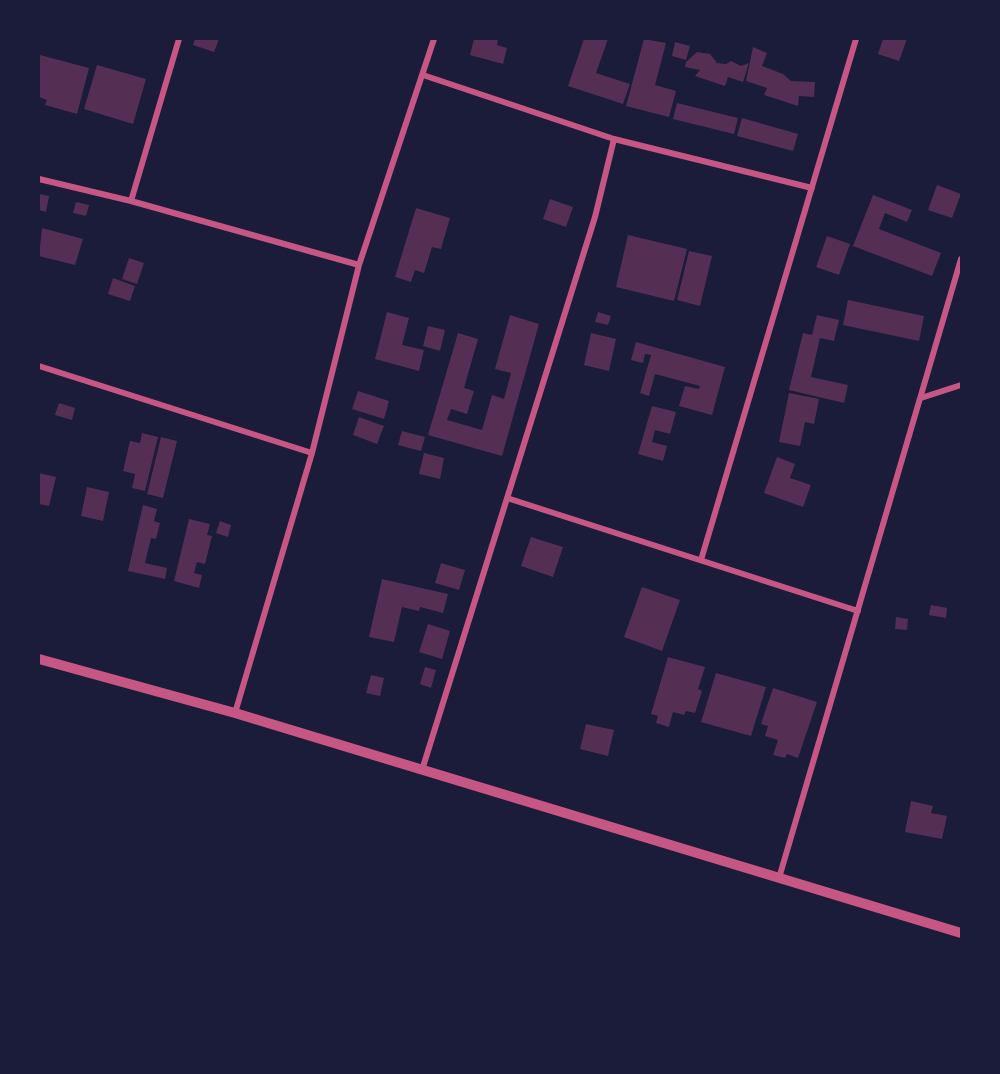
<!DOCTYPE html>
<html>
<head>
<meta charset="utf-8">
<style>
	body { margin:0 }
	#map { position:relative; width:1000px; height:1074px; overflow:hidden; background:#1b1b3a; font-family:"Exo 2",sans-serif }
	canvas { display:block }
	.frame { position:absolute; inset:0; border:40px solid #1b1b3a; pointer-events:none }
</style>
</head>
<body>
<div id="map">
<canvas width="1000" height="1074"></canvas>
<div class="frame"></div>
</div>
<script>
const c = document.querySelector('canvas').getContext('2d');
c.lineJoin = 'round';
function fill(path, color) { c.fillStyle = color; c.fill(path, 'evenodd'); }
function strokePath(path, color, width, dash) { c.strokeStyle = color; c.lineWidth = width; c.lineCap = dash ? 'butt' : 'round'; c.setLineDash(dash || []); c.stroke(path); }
const building = new Path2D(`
	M195,39H219L214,52L193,45Z
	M474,39H498L497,45L507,48L503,64L470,55Z
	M584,39H608L596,73L630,84L623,104L568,86Z
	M644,39L666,43L655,85L676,91L669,117L626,106Z
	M883,39H907L899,61L878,54Z
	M675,42L690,46L686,60L672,56Z
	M753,47L767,53L762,66L783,74L791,81L815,82L814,97L799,96L798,106L764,95L767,88L746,81Z
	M697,52L710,54L717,63L726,64L731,61L741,66L749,63L743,82L728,77L725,86L695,76L700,70L685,67L686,62Z
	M40,55L89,68L77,114L45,105L47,100L39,97Z
	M97,65L146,79L133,124L84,109Z
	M677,103L738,118L734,134L673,119Z
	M742,118L798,134L793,151L737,136Z
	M937,185L961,194L952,218L928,210Z
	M39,194L49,196L46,212L39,210Z
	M873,195L912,210L907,222L885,213L879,229L941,253L932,276L853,246Z
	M550,199L573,207L566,227L543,219Z
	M76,202L89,205L86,216L73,213Z
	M416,208L450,218L441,249L432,247L424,273L415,270L411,282L395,277Z
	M42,228L83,239L75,265L39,256Z
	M628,235L687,249L674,301L616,287Z
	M827,236L850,244L839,275L816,267Z
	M689,251L712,256L700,306L677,300Z
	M129,258L144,263L137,284L122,279Z
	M113,278L135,286L130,301L108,294Z
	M848,300L924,316L919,341L843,325Z
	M387,312L409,318L402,345L424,350L419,371L375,359Z
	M598,312L611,316L608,325L595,322Z
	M510,315L539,324L502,456L428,435L458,333L478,339L464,388L474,391L467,414L451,409L447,420L482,430L492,395L504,399L511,373L495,369Z
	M817,315L839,320L834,341L820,338L811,377L848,385L844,403L789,390L803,333L812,335Z
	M428,326L445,330L440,351L423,346Z
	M591,333L616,339L609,371L584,365Z
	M636,342L725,367L712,415L679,406L685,386L699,389L700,386L655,374L649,396L640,393L651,355L645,354L643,363L631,360Z
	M358,391L389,401L384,419L352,409Z
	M789,393L819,399L814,424L805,422L800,446L779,442Z
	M59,403L75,408L72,420L55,415Z
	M652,406L676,412L670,434L655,430L652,442L667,446L663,461L638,454Z
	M359,417L384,426L377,444L353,435Z
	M402,431L425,437L421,451L398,445Z
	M142,433L158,437L145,491L132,488L135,474L123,471L130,441L140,443Z
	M161,437L177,441L163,498L147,494Z
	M424,453L444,458L440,479L419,474Z
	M777,457L795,464L790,478L811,485L803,507L764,493Z
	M39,473L56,477L49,506L39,504Z
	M87,487L109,492L103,521L81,516Z
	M143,505L157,509L154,521L160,523L156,539L151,538L145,563L167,568L165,579L128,571Z
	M189,519L210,524L207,535L212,536L205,564L197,562L194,573L202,575L199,588L174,581Z
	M220,521L231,525L228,537L216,533Z
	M531,537L563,547L553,577L521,566Z
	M441,563L465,570L459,590L435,583Z
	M382,579L448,594L443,613L420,607L419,611L402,607L394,642L369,637Z
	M642,587L680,600L662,651L624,637Z
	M931,605L947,608L946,618L929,615Z
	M896,617L908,619L907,630L895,629Z
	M428,624L450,631L442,659L419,652Z
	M668,657L705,667L698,689L702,691L695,713L686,711L684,715L673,712L669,727L656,723L658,716L651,714Z
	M425,667L436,670L431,688L420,684Z
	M716,673L766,687L751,736L701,722Z
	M371,675L384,678L380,696L366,693Z
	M773,688L817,702L798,758L787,754L785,758L773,755L778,740L765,736L768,726L761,724Z
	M586,724L614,730L608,756L580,749Z
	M911,801L933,806L931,813L947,816L942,839L905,832Z`);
const minor = new Path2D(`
	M614,139L812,188
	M39,179L131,201L359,265
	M131,201L179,39
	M39,366L312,453
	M921,398L961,385
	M507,498L858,611
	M701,560L856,39
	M235,713L312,453L359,265L434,39
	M422,770L595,217L614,139L423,75
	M779,878L961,259`);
const tertiary = new Path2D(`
	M39,659L235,713L961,933`);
fill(building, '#542f53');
strokePath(minor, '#c65784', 6);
strokePath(tertiary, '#c65784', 10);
</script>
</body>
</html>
